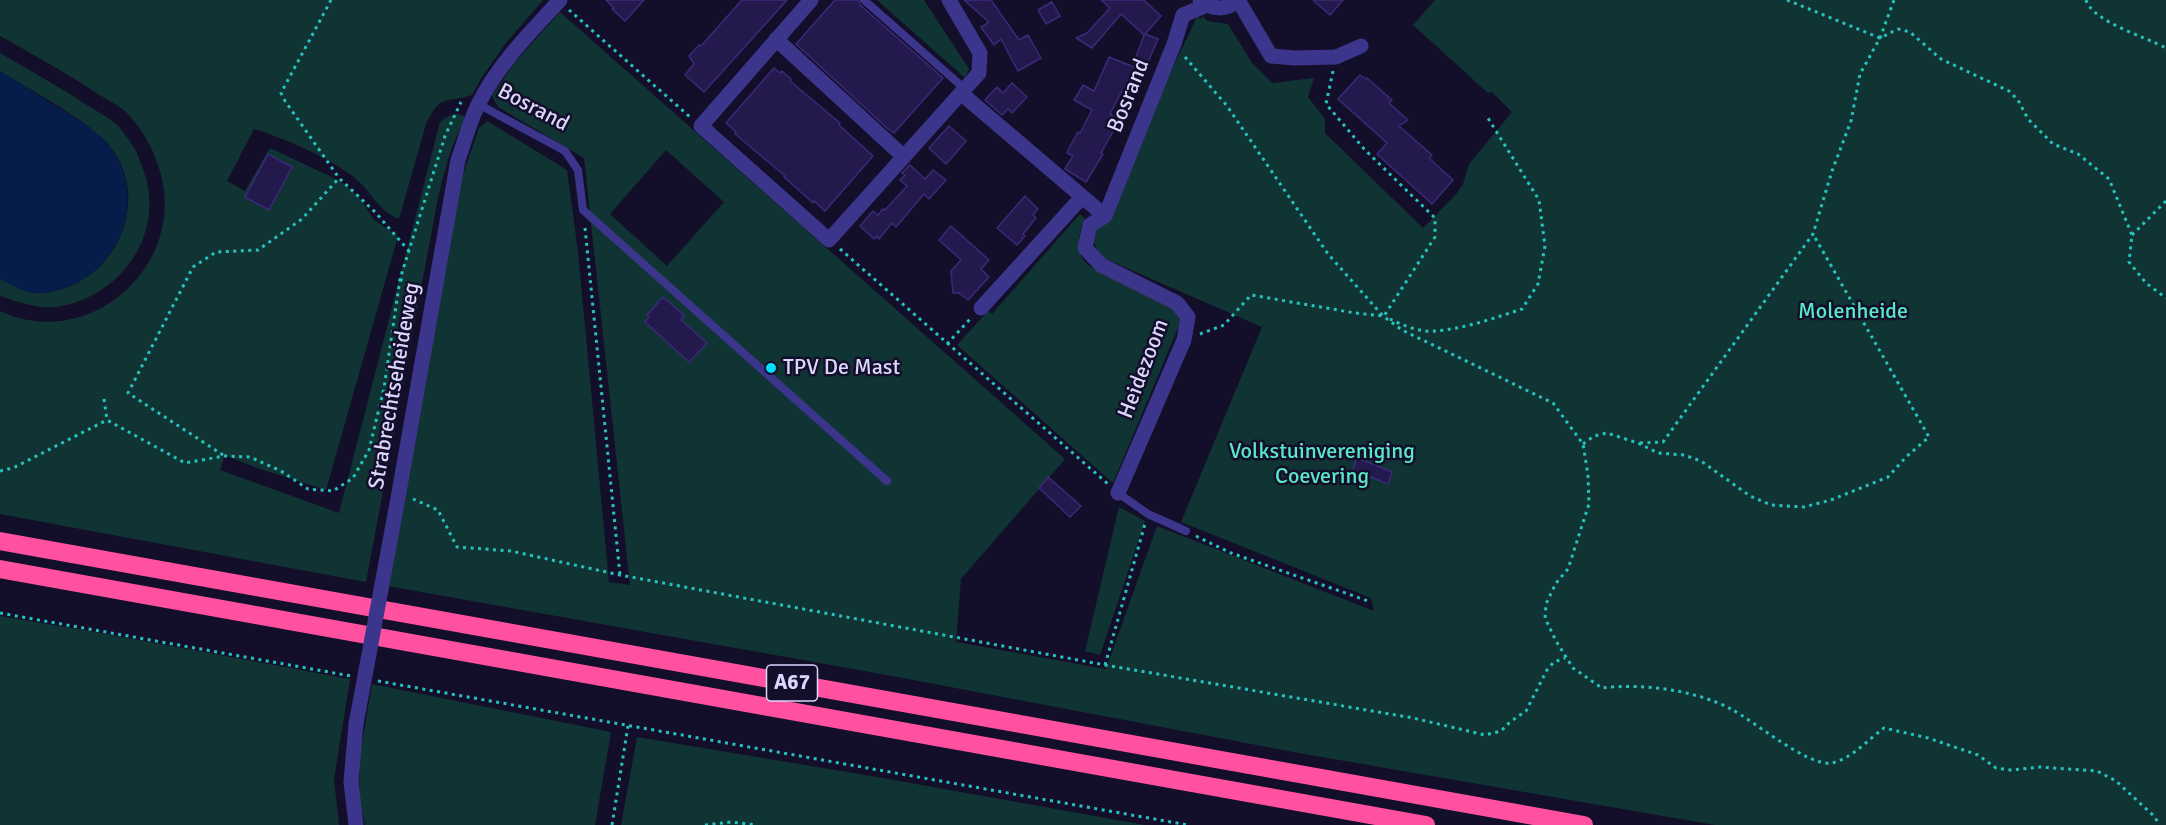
<!DOCTYPE html>
<html>
<head>
<meta charset="utf-8">
<style>
	body { margin:0 }
	canvas { display:block; background:#130e29 }
</style>
</head>
<body>
<canvas width="2166" height="825"></canvas>
<script>
const c = document.querySelector('canvas').getContext('2d');
c.lineJoin = 'round';
function fill(path, color) { c.fillStyle = color; c.fill(path, 'evenodd'); }
function strokePath(path, color, width, dash) { c.strokeStyle = color; c.lineWidth = width; c.lineCap = dash ? 'butt' : 'round'; c.setLineDash(dash || []); c.stroke(path); }
function drawText(font, color, halo, rows, align = 'center') {
  c.font = font + ' Signika,sans-serif'; c.lineWidth = 5; c.setLineDash([]); c.textBaseline = 'middle'; c.strokeStyle = halo; c.fillStyle = color; for (const [text, x, y, turn = 0] of rows) {
    c.save(); c.translate(x, y); c.rotate((+turn || 0) * Math.PI / 180); c.textAlign = isNaN(turn) ? turn : align; if (halo) c.strokeText(text, 0, 0); c.fillText(text, 0, 0); c.restore();
  }
}
const green = new Path2D(`
	M0,0H543L506,43L482,77L472,95C445,104 441,93 426,124L399,219C377,210 372,192 355,178C330,158 284,138 254,129L227,181L245,191L270,148L340,181L359,197L374,220L398,236L326,490L257,468L225,455L220,470L339,513L440,122C448,115 458,110 467,118C450,143 444,174 437,203L366,582L0,514V311C92,354 192,261 158,165C155,158 153,150 149,144C144,134 136,123 128,114C120,106 108,100 98,94C66,73 33,54 0,36Z
	M877,0H924L969,69L966,76L964,77Z
	M1435,0H2166V825H1715L1299,753L887,675L388,586L458,189L479,128L487,121L567,170L578,252L609,582L630,585L584,158L498,107L492,96L515,62L560,12L1065,459L961,579L956,642L1106,669L1157,526L1374,611L1371,598L1181,522L1262,327L1099,256L1094,242L1098,224L1197,17L1201,19L1202,16L1208,21L1228,24L1252,63L1272,83L1314,78L1308,97L1325,119V133L1423,228L1457,193L1463,184L1469,164L1512,112L1492,92L1488,93L1413,25ZM666,150L724,202L667,266L610,214Z
	M0,53C31,71 61,88 90,107C99,113 110,118 117,125C124,132 131,143 136,151C139,157 141,165 144,172C165,232 123,294 62,306C41,311 19,302 0,296V279C10,284 22,291 34,293C44,294 56,291 65,288C121,269 148,198 112,149C92,122 30,90 0,71Z
	M1080,214L1085,218C1079,230 1075,251 1085,262C1099,276 1154,295 1174,304L1181,321L1113,483L957,345L988,311L992,314Z
	M1119,507L1145,521L1100,655L1085,651Z
	M0,616L101,633L350,679L334,779L339,825H0Z
	M372,684L611,732L595,825H365L359,795L360,755Z
	M637,737L877,777L1145,825H621Z`);
const water = new Path2D(`
	M0,71C21,84 41,97 62,110C80,121 99,131 112,149C146,199 122,268 65,288C56,291 44,294 34,293C22,291 10,284 0,279Z`);
const building = new Path2D(`
	M606,0H644L625,21L612,9L614,8Z
	M742,0H787L704,92L685,75L694,64L689,56L699,45L701,46Z
	M835,0H858L860,5L943,78L894,133L888,129L796,44Z
	M964,0H991L1019,40L1028,35L1041,58L1018,71L1001,39L994,45L981,27L989,22Z
	M1101,0H1144L1161,16L1145,34L1158,39L1145,69L1134,62L1144,35L1121,14L1092,48L1076,38L1087,33L1110,8Z
	M1313,0H1343L1330,15Z
	M1052,2L1060,16L1046,24L1038,10Z
	M1109,57L1139,69L1129,94L1122,91L1110,114L1117,118L1113,126L1115,128L1101,153L1103,154L1086,182L1065,169L1073,156L1067,153L1069,148L1078,132L1080,133L1092,110L1074,100L1083,85L1094,91Z
	M774,68L780,73L782,71L791,79L790,81L840,123L839,125L873,156L825,211L814,201L813,203L784,177L785,176L735,134L736,132L726,123Z
	M1360,75L1366,79L1367,78L1392,100L1389,103L1408,120L1399,126L1432,155L1429,158L1453,180L1432,204L1377,154L1387,143L1338,99Z
	M1012,83L1027,97L1012,113L1008,109L1002,115L985,100L997,87L1003,93Z
	M949,126L966,141L946,164L929,148Z
	M268,154L292,167L269,210L245,197Z
	M910,165L925,179L933,170L946,180L929,199L924,194L896,227L892,223L879,239L877,236L874,239L860,226L873,211L878,215L883,209L885,210L907,186L900,180L905,175L902,173Z
	M1025,196L1038,209L1033,215L1036,218L1023,234L1025,236L1017,245L997,228Z
	M951,226L989,260L981,269L989,277L968,300L959,293H953L951,271L961,260L939,240Z
	M663,297L684,315L681,320L707,343L689,362L645,322L649,317L647,315Z
	M1357,458L1392,472L1388,484L1353,470Z
	M1048,477L1081,506L1070,517L1039,488Z`);
const path = new Path2D(`
	M331,0L281,93L285,101L339,178L375,212L409,251
	M1787,0L1880,38L1898,29L1910,32L1941,59L2009,91L2018,100L2028,119L2053,144L2078,154L2109,179L2132,235L2129,262L2146,283L2166,298
	M2086,0C2093,22 2146,37 2166,48
	M569,10L690,117
	M1185,57L1227,106L1328,254L1383,316L1402,330L1553,403L1583,444L1588,475L1589,504L1568,569L1556,583L1546,604L1545,618L1556,641L1573,668L1602,688C1642,683 1695,690 1731,709C1754,721 1807,766 1831,763C1850,760 1869,739 1884,728L1928,738L1978,755L1996,768L2011,770L2040,767L2097,771L2116,781L2155,817L2159,825
	M1333,71L1326,104L1365,150L1435,218V237L1384,316
	M585,228L620,575
	M2132,235L2166,201
	M840,249L1108,484
	M400,279L420,295
	M1390,319C1402,325 1421,333 1435,331C1463,329 1495,318 1522,309L1538,284L1545,246L1539,200L1486,115
	M1200,334L1224,325L1251,295L1355,313L1384,316
	M947,344L970,319
	M104,399L107,420L185,463L224,456L250,457L281,471L308,489L333,491L353,478L369,450L384,388L400,279L445,136L461,102
	M1640,443L1663,442L1813,234L1832,171L1851,121L1860,74L1880,38L1894,0
	M1583,444L1594,436L1607,433L1638,443L1658,453L1684,455L1701,461L1750,496L1771,505L1804,507L1831,500L1888,477L1906,457L1929,437L1813,234
	M223,455L128,393L193,267L216,252L258,250L302,219L339,178
	M0,471L13,468L107,420
	M413,499L438,510L457,547L511,551L620,575L1105,665L1413,718L1485,735L1501,731L1510,722L1526,711L1547,670L1554,662L1565,658
	M1196,536L1231,553L1371,602
	M0,613L351,676
	M1105,665L1145,524
	M378,681L1188,825
	M612,825L628,726
	M705,825L731,822L756,825`);
const service = new Path2D(`
	M864,0L966,90
	M478,104L565,151L578,170L583,210L887,481
	M1118,493L1148,514L1186,531`);
const minor = new Path2D(`
	M811,0L701,126L829,240L979,73L980,53L949,0
	M1238,0L1271,56L1295,58L1336,57L1361,46
	M776,39L904,157
	M962,94L1105,216L1090,225L1085,248L1101,265L1177,303L1188,317L1184,340L1118,493
	M1105,216L1174,44L1183,15L1207,5
	M981,308L1082,197
	M396,509L458,160C465,141 470,120 479,103C499,63 531,32 560,0
	M356,825L351,782L356,724`);
const tertiary = new Path2D(`
	M1200,0C1212,10 1227,11 1238,0`);
const motorway = new Path2D(`
	M0,541L1584,825
	M0,569L1426,825`);
const minorBridge = new Path2D(`
	M356,724L396,509`);
const markers = [
	[771,368,6,"#02e0ff"]
];
const shields = [
	[792,683,51]
];
const shieldNames = [
	["A67",792,683]
];
const streetNames = [
	["Bosrand",1129,96,-68],
	["Bosrand",533,108,28],
	["Heidezoom",1144,369,-69],
	["Strabrechtseheideweg",395,386,-80]
];
const parkNames = [
	["Molenheide",1853,312],
	["Volkstuinvereniging",1322,452],
	["Coevering",1322,477]
];
const poiNames = [
	["TPV De Mast",783,368]
];
fill(green, '#103433');
fill(water, '#061d4a');
fill(building, '#24194c');
strokePath(building, '#3b297a', 1.5);
strokePath(path, '#26c3be', 3, [3, 4.5]);
strokePath(service, '#3b358c', 8);
strokePath(minor, '#3b358c', 15);
strokePath(tertiary, '#3b358c', 15);
strokePath(motorway, '#ff51a0', 18);
strokePath(minorBridge, '#3b358c', 15);
for (const [x, y, r, color] of markers) { const dot = new Path2D(); dot.arc(x, y, r, 0, 2 * Math.PI); c.fillStyle = color; c.fill(dot); strokePath(dot, '#130e29', 2); }
for (const [x, y, w] of shields) { const box = new Path2D(); box.roundRect(x - w / 2, y - 18, w, 36, 4.5); c.fillStyle = '#130e29'; c.fill(box); strokePath(box, '#dcd6ff', 1.5); }
drawText('bold 21px', '#dcd6ff', null, shieldNames);
drawText('22px', '#dcd6ff', '#130e29', streetNames);
drawText('22px', '#58e9c8', '#130e29', parkNames);
drawText('22px', '#dcd6ff', '#130e29', poiNames, 'left');
</script>
</body>
</html>
